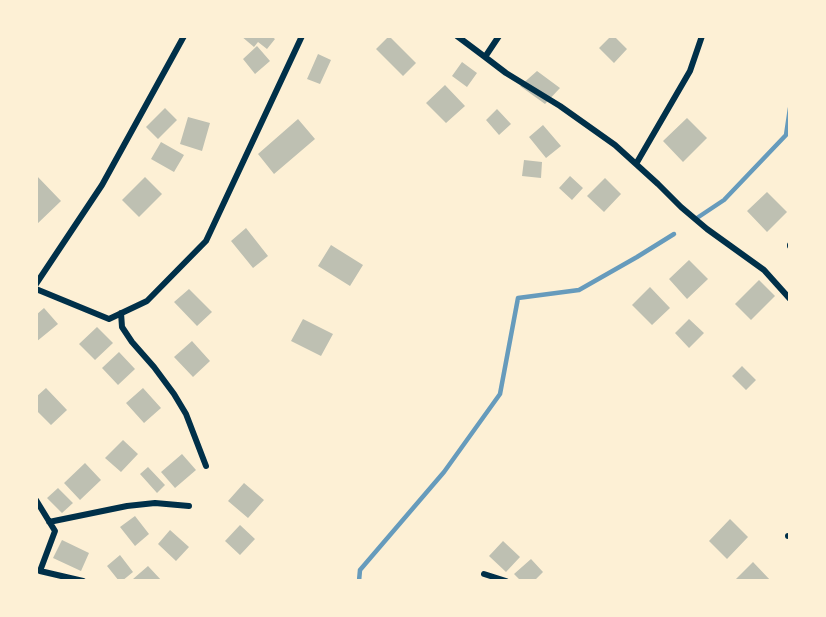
<!DOCTYPE html>
<html>
<head>
<meta charset="utf-8">
<style>
	body { margin:0 }
	#map { position:relative; width:826px; height:617px; overflow:hidden; background:#fdf0d5; font-family:"Nunito Sans",sans-serif }
	canvas { display:block }
	.frame { position:absolute; inset:0; border:38px solid #fdf0d5; pointer-events:none }
</style>
</head>
<body>
<div id="map">
<canvas width="826" height="617"></canvas>
<div class="frame"></div>
</div>
<script>
const c = document.querySelector('canvas').getContext('2d');
c.lineJoin = 'round';
function strokePath(path, color, width, dash) { c.strokeStyle = color; c.lineWidth = width; c.lineCap = dash ? 'butt' : 'round'; c.setLineDash(dash || []); c.stroke(path); }
function fill(path, color) { c.fillStyle = color; c.fill(path, 'evenodd'); }
const stream = new Path2D(`
	M697,218L724,200L786,135L790,108
	M359,581L360,570L444,472L500,394L518,298L579,290L637,257L674,234`);
const building = new Path2D(`
	M241,36H271L275,39L267,49L258,42L254,47Z
	M389,36L416,63L403,76L376,49Z
	M611,36H614L627,49L614,63L599,48Z
	M257,46L270,61L255,74L243,59Z
	M318,54L331,60L320,84L307,79Z
	M462,62L477,73L467,87L452,76Z
	M537,71L560,88L545,104L520,86Z
	M445,85L465,106L446,123L426,103Z
	M165,108L177,120L158,139L146,127Z
	M497,109L511,124L499,135L486,120Z
	M188,117L210,123L202,151L180,144Z
	M687,118L707,138L683,162L663,141Z
	M298,119L315,139L274,174L258,154Z
	M543,125L561,146L546,158L529,137Z
	M161,142L184,155L174,172L151,159Z
	M524,160L542,162L541,178L522,176Z
	M36,175L61,201L36,225Z
	M570,176L583,188L572,200L559,188Z
	M145,177L162,194L139,217L122,200Z
	M605,178L621,194L604,212L587,196Z
	M767,192L787,212L767,232L747,211Z
	M246,228L268,256L253,268L231,241Z
	M331,245L363,265L350,286L318,266Z
	M689,260L708,279L687,299L669,279Z
	M759,280L775,296L751,320L735,304Z
	M650,287L670,308L652,325L632,305Z
	M189,289L212,312L197,326L174,302Z
	M44,308L58,324L36,342V315Z
	M303,319L333,334L321,356L291,341Z
	M689,319L704,333L689,348L675,333Z
	M97,327L113,343L95,360L79,344Z
	M192,341L210,361L193,377L174,357Z
	M119,352L135,369L118,385L102,368Z
	M742,366L756,380L746,390L732,376Z
	M46,388L67,410L51,425L36,410V397Z
	M143,388L161,408L144,423L126,403Z
	M123,440L138,454L121,472L105,458Z
	M182,454L196,470L175,488L161,472Z
	M85,463L101,480L80,500L64,483Z
	M148,467L165,485L157,493L140,474Z
	M244,483L264,500L248,518L228,501Z
	M58,488L73,503L62,513L47,498Z
	M135,516L149,534L135,546L120,527Z
	M730,519L748,537L727,559L709,541Z
	M240,525L255,539L240,555L225,541Z
	M170,530L189,547L176,561L158,544Z
	M62,540L89,553L81,571L53,558Z
	M503,541L520,557L506,572L489,556Z
	M120,555L133,572L122,581H119L107,566Z
	M531,559L543,572L534,581H521L514,574Z
	M753,562L771,581H738L736,579Z
	M148,566L162,581H135L133,579Z`);
const minor = new Path2D(`
	M457,36L485,57L499,36
	M485,57L506,73L560,106L615,145L658,184L681,207L707,229L764,270L790,299
	M636,164L690,71L702,36
	M790,245V246
	M36,284L102,185L184,36
	M36,289L109,319L147,301L206,241L302,36
	M121,313L122,327L132,342L154,367L174,394L186,414L206,466
	M36,500L55,531L40,571L83,581
	M49,522L127,506L155,503L189,506
	M788,536H790
	M484,574L506,581`);
strokePath(stream, '#669bbc', 4.5);
fill(building, '#bec0b2');
strokePath(minor, '#003049', 6);
</script>
</body>
</html>
